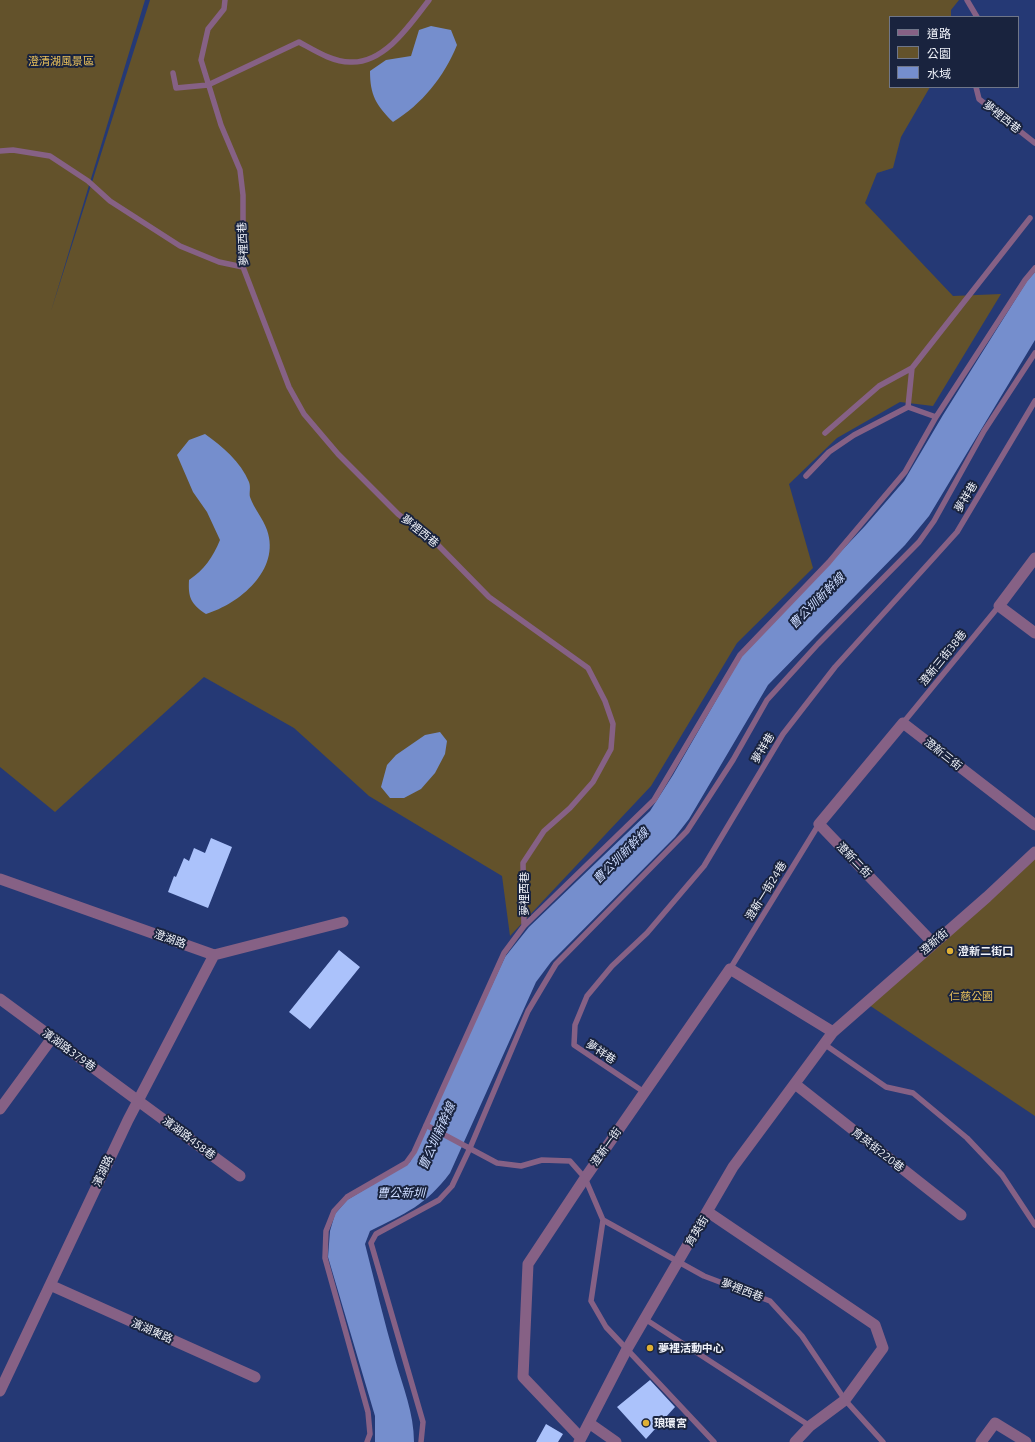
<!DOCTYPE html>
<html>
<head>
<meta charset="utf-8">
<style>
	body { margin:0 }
	#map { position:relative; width:1035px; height:1442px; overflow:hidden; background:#253975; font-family:Ubuntu,"Noto Sans TC",sans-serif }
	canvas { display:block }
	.legend { position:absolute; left:889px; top:16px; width:130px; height:72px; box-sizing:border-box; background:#19233e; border:1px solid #6f7689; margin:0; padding:5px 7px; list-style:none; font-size:12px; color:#f0f3fa }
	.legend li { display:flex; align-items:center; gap:8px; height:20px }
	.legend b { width:20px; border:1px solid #6f7689 }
</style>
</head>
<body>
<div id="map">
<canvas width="1035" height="1442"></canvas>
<ul class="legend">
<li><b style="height:5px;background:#866185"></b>道路</li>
<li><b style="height:11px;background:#63522b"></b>公園</li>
<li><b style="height:11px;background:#758ecd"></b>水域</li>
</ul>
</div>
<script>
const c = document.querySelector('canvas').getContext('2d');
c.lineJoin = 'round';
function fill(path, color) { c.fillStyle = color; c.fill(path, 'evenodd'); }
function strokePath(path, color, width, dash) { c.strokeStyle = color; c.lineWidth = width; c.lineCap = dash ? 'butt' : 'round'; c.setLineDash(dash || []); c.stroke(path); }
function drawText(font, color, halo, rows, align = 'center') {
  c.font = font + ' Ubuntu,"Noto Sans TC",sans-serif'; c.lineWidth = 4; c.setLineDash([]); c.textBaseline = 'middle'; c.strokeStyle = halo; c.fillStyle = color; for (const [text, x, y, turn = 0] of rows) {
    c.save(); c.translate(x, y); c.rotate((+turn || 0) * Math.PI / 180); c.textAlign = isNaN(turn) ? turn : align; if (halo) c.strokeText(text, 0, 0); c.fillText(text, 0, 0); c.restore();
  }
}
const green = new Path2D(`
	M0,0H145L51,311L150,0H959L951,10V17H890V87H930L901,137L893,168L877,173L865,203L953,296L1001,294L933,406L900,402L837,438L789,484L813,568L737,643L651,786L510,936L502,876L369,796L294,728L204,677L55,812L0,767Z
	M1035,851V1116L866,1003Z`);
const water = new Path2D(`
	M431,26L451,30L457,45C444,77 422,104 393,122C376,105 370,95 370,71L386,60L411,56L419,30Z
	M1035,272V340L929,516L905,545L768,685L689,819L675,837L551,962L536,982L450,1173C425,1206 406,1213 370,1231L365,1244C375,1283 384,1321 395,1359C403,1387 414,1413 414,1442H375V1416L328,1257L330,1231L335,1214L347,1200L410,1162L505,957L529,927L650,811L673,775L741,657L865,526L904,481L943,415L1027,281Z
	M205,434C222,446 241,462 249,482C251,487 249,493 250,497C254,509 263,518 267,530C281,570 239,604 206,614C191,604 188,598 189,580C204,570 213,557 220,540L207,512L193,492L177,455L189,440Z
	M440,732L447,741L445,754L435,773L421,789L404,798H390L381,787L387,765L396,755L425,735Z`);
const building = new Path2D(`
	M211,838L232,847L208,908L168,892L174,876L176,877L184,858L189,861L194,848L205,853Z
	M339,950L360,967L310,1029L289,1012Z
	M650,1380L675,1407L646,1439L617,1407Z
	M546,1424L563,1434L558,1442H536Z`);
const service = new Path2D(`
	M225,0L224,9L208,29L201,60L221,125L240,170L243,195V267L289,387L304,414L338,454L398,514L436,543L489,597L588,668L605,701L613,724L611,749L593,782L570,808L544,831L523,863L524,926
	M967,0L977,17
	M173,73L176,88L208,85L299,42C314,50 332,62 350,62C384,64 410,25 429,0
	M976,87L979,99L1035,143
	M0,151L13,150L50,156L88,181L110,201L180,246L219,262L243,267
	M908,407L912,368L1030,218
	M825,433L879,386L912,368
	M806,476L829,452L854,435L908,407L936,417
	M903,723L999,606
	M730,969L819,824
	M824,1044L886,1087L913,1093L967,1138L1002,1175L1035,1225
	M644,1092L574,1045L575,1025L587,996L612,966L647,933L704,866L783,734L835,667L957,532L1035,401
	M426,1125L497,1163L521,1166L542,1160L570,1161L585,1178L603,1220L591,1301L606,1327L714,1442
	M603,1220L704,1276L770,1301L802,1336L845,1400L883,1442
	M645,1319L810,1426
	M367,1442L370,1434L368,1412L325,1258L326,1231L334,1211L347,1197L406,1163L414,1152L504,953L524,926L654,800L740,655L829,562L905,472L936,417L1025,280L1035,268
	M421,1442L423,1422L371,1243L376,1234L439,1200L452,1186L470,1148L528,1011L556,964L687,831L733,760L767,700L818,644L919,542L934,521L984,431L1035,353`);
const minor = new Path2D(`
	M1035,558L999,606L1035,633
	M0,879L214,955L343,922
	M933,943L819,824L903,723L1035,825
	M0,999L240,1176
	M795,1084L961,1215
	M0,1109L52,1038
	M708,1212L875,1325L883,1348L845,1400L810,1426L795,1442
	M50,1285L255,1377
	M0,1391L128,1120L214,955
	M589,1423L616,1442
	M581,1438L523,1377L528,1264L585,1178L730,969L833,1032
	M579,1442L627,1349L733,1167L833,1032L987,897L1035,852
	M981,1442L995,1423L1026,1442`);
const markers = [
	[950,951,4,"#dfb034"],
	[650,1348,4,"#dfb034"],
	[646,1423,4,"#dfb034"]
];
const parkNames = [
	["澄清湖風景區",61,61],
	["仁慈公園",971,996]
];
const streetNames = [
	["夢裡西巷",1002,117,38],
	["夢裡西巷",243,244,-93],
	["夢祥巷",966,497,-59],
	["夢裡西巷",420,531,39],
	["澄新三街38巷",943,658,-51],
	["夢祥巷",763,748,-59],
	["澄新三街",943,754,38],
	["澄新二街",854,860,46],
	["澄新一街24巷",766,891,-58],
	["夢裡西巷",524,894,-90],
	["澄湖路",170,939,20],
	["澄新街",934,942,-41],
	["濱湖路379巷",69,1050,36],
	["夢祥巷",601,1052,34],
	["濱湖路458巷",189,1138,37],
	["澄新一街",606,1147,-55],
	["育英街220巷",878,1150,38],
	["濱湖路",103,1171,-65],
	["育英街",697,1231,-59],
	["夢裡西巷",742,1290,21],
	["濱湖東路",152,1331,24]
];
const poiNames = [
	["澄新二街口",958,951],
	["夢裡活動中心",658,1348],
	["琅環宮",654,1423]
];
const waterNames = [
	["曹公圳新幹線",817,601,-45],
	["曹公圳新幹線",621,856,-45],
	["曹公圳新幹線",437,1136,-66],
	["曹公新圳",401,1193]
];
fill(green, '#63522b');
fill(water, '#758ecd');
fill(building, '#abc2fb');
strokePath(service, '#866185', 5.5);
strokePath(minor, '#866185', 11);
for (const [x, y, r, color] of markers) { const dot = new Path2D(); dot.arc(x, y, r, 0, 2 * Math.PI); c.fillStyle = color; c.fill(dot); strokePath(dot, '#19233e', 1.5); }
drawText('11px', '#ebc25b', '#19233e', parkNames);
drawText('11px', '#f0f3fa', '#19233e', streetNames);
drawText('bold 11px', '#f0f3fa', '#19233e', poiNames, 'left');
drawText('italic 12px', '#ccdbff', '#19233e', waterNames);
</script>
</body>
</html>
